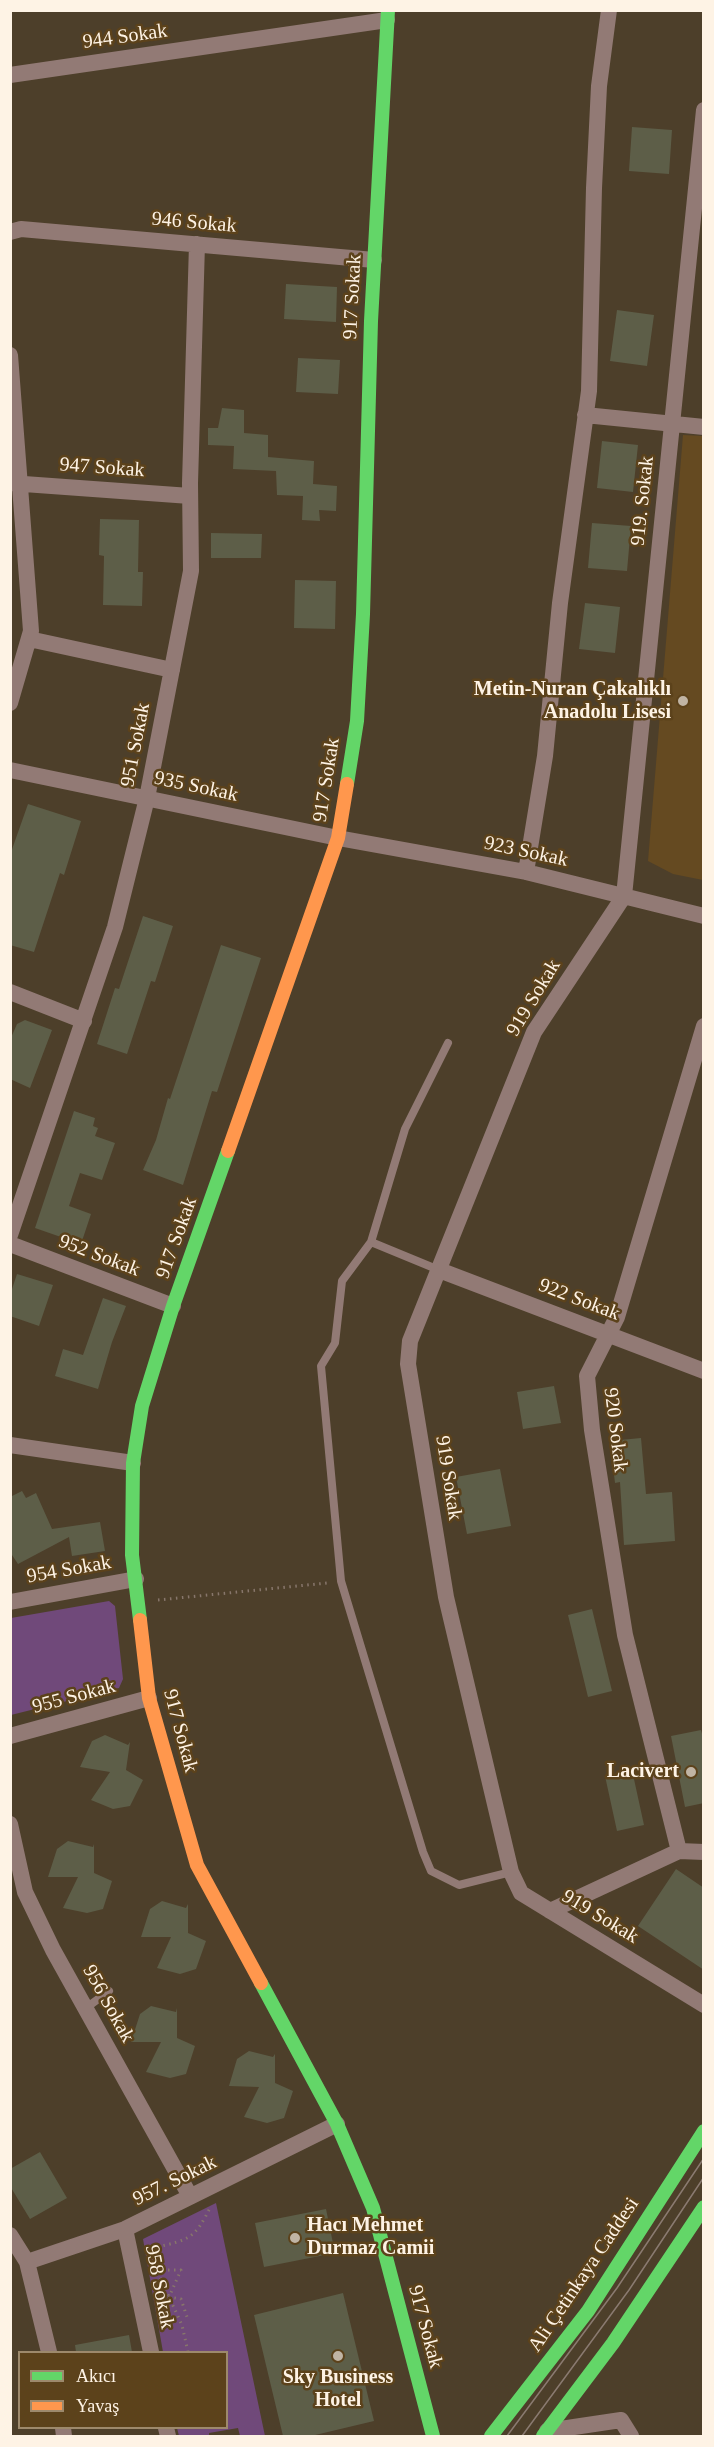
<!DOCTYPE html>
<html>
<head>
<meta charset="utf-8">
<style>
	body { margin:0 }
	#map { position:relative; width:714px; height:2447px; overflow:hidden; background:#4d3f2a; font-family:Georgia,serif }
	canvas { display:block }
	.frame { position:absolute; inset:0; border:12px solid #fef3e5; pointer-events:none }
	.legend { position:absolute; left:18px; top:2351px; width:210px; height:78px; box-sizing:border-box; background:#5c421b; border:2px solid #9d896c; margin:0; padding:8px 10px; list-style:none; font-size:18px; color:#fef3e5 }
	.legend li { display:flex; align-items:center; gap:12px; height:30px }
	.legend b { width:30px; border:2px solid #9d896c }
</style>
</head>
<body>
<div id="map">
<canvas width="714" height="2447"></canvas>
<div class="frame"></div>
<ul class="legend">
<li><b style="height:8px;background:#63d668"></b>Akıcı</li>
<li><b style="height:8px;background:#ff974d"></b>Yavaş</li>
</ul>
</div>
<script>
const c = document.querySelector('canvas').getContext('2d');
c.lineJoin = 'round';
function fill(path, color) { c.fillStyle = color; c.fill(path, 'evenodd'); }
function strokePath(path, color, width, dash) { c.strokeStyle = color; c.lineWidth = width; c.lineCap = dash ? 'butt' : 'round'; c.setLineDash(dash || []); c.stroke(path); }
function drawText(font, color, halo, rows, align = 'center') {
  c.font = font + ' Georgia,serif'; c.lineWidth = 5; c.setLineDash([]); c.textBaseline = 'middle'; c.strokeStyle = halo; c.fillStyle = color; for (const [text, x, y, turn = 0] of rows) {
    c.save(); c.translate(x, y); c.rotate((+turn || 0) * Math.PI / 180); c.textAlign = isNaN(turn) ? turn : align; if (halo) c.strokeText(text, 0, 0); c.fillText(text, 0, 0); c.restore();
  }
}
const built = new Path2D(`
	M683,435L704,436L703,880L673,874L648,861Z`);
const green = new Path2D(`
	M109,1601L115,1606L123,1679L119,1688L11,1715V1618Z
	M216,2203L265,2436H240L238,2428L209,2433V2436H179L177,2428H226V2352H163L143,2239Z`);
const building = new Path2D(`
	M632,127L672,130L669,174L629,171Z
	M286,284L337,287L336,322L284,319Z
	M617,310L654,315L647,366L610,361Z
	M298,358L340,360L338,394L296,392Z
	M222,408L244,410V433L268,435V457L314,461L313,484L337,486L336,511L319,510L320,521L302,520L303,496L277,495L276,471L233,469L234,446L208,445V428H218Z
	M602,441L638,445L633,492L597,488Z
	M100,519L139,520L138,572H143L142,606L103,605L104,556L99,555Z
	M592,523L631,526L627,571L588,568Z
	M211,533L262,534L261,558H211Z
	M295,580L336,581L335,629L294,628Z
	M585,603L620,607L615,653L579,649Z
	M28,804L81,821L64,875L60,873L34,952L10,945V855Z
	M143,916L173,926L155,982L151,981L127,1054L97,1044L115,988L119,989Z
	M221,945L261,958L217,1092L212,1091L183,1185L143,1170L156,1140L168,1098L170,1099Z
	M25,1020L52,1030L30,1088L10,1079V1040L17,1024Z
	M74,1111L95,1118L93,1126L98,1128L95,1136L115,1143L102,1180L80,1173L69,1206L91,1214L81,1244L35,1228Z
	M17,1274L53,1285L39,1326L10,1316V1295Z
	M103,1298L126,1306L112,1342L98,1389L55,1376L63,1349L83,1355Z
	M554,1386L561,1423L523,1429L517,1392Z
	M641,1438L646,1494L672,1492L675,1541L624,1545L620,1482L615,1483L610,1441Z
	M500,1469L511,1526L467,1534L456,1477Z
	M22,1491L26,1498L36,1493L52,1529L100,1522L105,1551L72,1556L69,1537L18,1564L10,1552V1497Z
	M592,1609L612,1691L588,1697L568,1615Z
	M701,1730L704,1741V1803L685,1807L671,1736Z
	M105,1735L128,1745L130,1742L126,1770L143,1780L130,1806L113,1809L91,1800L110,1772L80,1767L92,1741Z
	M632,1770L644,1825L617,1831L605,1776Z
	M68,1841L93,1847L94,1844V1873L112,1881L103,1909L87,1913L63,1908L78,1877H48L57,1849Z
	M676,1869L704,1888V1970L638,1926Z
	M162,1901L186,1908L188,1904V1933L206,1941L196,1969L180,1974L157,1968L171,1937H141L150,1909Z
	M151,2006L176,2012L177,2008V2038L195,2046L186,2074L170,2078L146,2072L161,2042H131L140,2014Z
	M249,2051L273,2057L275,2054V2083L293,2091L284,2118L267,2123L244,2117L259,2087L229,2086L237,2059Z
	M40,2152L67,2198L30,2219L10,2186V2169Z
	M326,2209L335,2253L264,2267L255,2223Z
	M343,2293L374,2421L311,2436H283L254,2315Z
	M129,2335L132,2352H76L75,2345Z`);
const path = new Path2D(`
	M158,1600L327,1583
	M150,2270H181L169,2297L181,2299L188,2320
	M188,2352L182,2325L156,2269L154,2248C190,2239 194,2240 211,2206`);
const lane = new Path2D(`
	M448,1043L405,1129L371,1242L342,1281L335,1343L321,1366L341,1581L423,1852L431,1871L459,1885L511,1872
	M371,1242L439,1270
	M86,2008L109,1991`);
const street = new Path2D(`
	M10,75L387,20
	M704,110L624,896L534,1032L410,1341L408,1364L446,1597L511,1872L521,1893L704,2005
	M10,232L21,229L374,260
	M10,355L31,631L10,703
	M585,415L704,427
	M10,483L190,496
	M29,639L172,670
	M10,770L338,838L526,872L704,916
	M526,872L545,756L560,603L589,391L594,188L599,86L609,10
	M10,992L84,1021
	M10,1235L115,927L147,798L191,571L190,483L197,244
	M10,1244L173,1306
	M439,1270L704,1371
	M10,1445L133,1463
	M10,1602L136,1579
	M10,1736L149,1698
	M10,1824L25,1892L53,1950L190,2196
	M679,1851L625,1635L592,1430L587,1376L617,1317L704,1026
	M550,1911L679,1851L704,1852
	M125,2229L151,2352
	M10,2235L27,2262L49,2352
	M27,2262L125,2229L337,2124
	M63,2428L64,2436
	M166,2428L168,2436
	M547,2431L621,2420L631,2436`);
const fast = new Path2D(`
	M347,784L357,721L363,614L371,321L388,10
	M140,1620L132,1555L133,1463L142,1406L173,1306L228,1151
	M261,1983L337,2124L373,2208L433,2436
	M491,2436L588,2311L704,2131
	M543,2436L613,2343L704,2207`);
const slow = new Path2D(`
	M228,1151L338,838L347,784
	M140,1620L149,1698L197,1865L261,1983`);
const tram = new Path2D(`
	M507,2436L617,2288L704,2158
	M522,2436L629,2290L704,2177`);
const markers = [
	[683,701,6,"#c0b4a4"],
	[691,1772,6,"#c0b4a4"],
	[295,2238,6,"#c0b4a4"],
	[338,2356,6,"#c0b4a4"]
];
const streetNames = [
	["944 Sokak",125,37,-8],
	["946 Sokak",194,223,5],
	["917 Sokak",353,297,-87],
	["947 Sokak",102,468,4],
	["919. Sokak",643,501,-84],
	["951 Sokak",136,745,-79],
	["917 Sokak",327,780,-81],
	["935 Sokak",196,787,12],
	["923 Sokak",526,852,12],
	["919 Sokak",534,998,-59],
	["917 Sokak",177,1238,-70],
	["952 Sokak",99,1256,21],
	["922 Sokak",579,1300,21],
	["920 Sokak",615,1430,83],
	["919 Sokak",448,1478,81],
	["954 Sokak",69,1570,-10],
	["955 Sokak",74,1697,-15],
	["917 Sokak",180,1731,75],
	["919 Sokak",600,1917,31],
	["956 Sokak",108,2004,61],
	["957. Sokak",175,2181,-26],
	["Ali Çetinkaya Caddesi",584,2275,-56],
	["958 Sokak",159,2287,79],
	["917 Sokak",425,2327,75]
];
const poiNames = [
	["Metin-Nuran Çakalıklı",671,690],
	["Anadolu Lisesi",671,713],
	["Lacivert",679,1772],
	["Hacı Mehmet",307,2226,"left"],
	["Durmaz Camii",307,2249,"left"],
	["Sky Business",338,2378,"center"],
	["Hotel",338,2401,"center"]
];
fill(built, '#654a21');
fill(green, '#70497a');
fill(building, '#5d5e48');
strokePath(path, '#87766b', 3, [1.5, 4.5]);
strokePath(lane, '#927a75', 8);
strokePath(street, '#927a75', 16);
strokePath(fast, '#63d668', 14);
strokePath(slow, '#ff974d', 14);
strokePath(tram, '#8a7a70', 1.5);
for (const [x, y, r, color] of markers) { const dot = new Path2D(); dot.arc(x, y, r, 0, 2 * Math.PI); c.fillStyle = color; c.fill(dot); strokePath(dot, '#5c421b', 2); }
drawText('20px', '#fef3e5', '#5c421b', streetNames);
drawText('bold 20px', '#fef3e5', '#5c421b', poiNames, 'right');
</script>
</body>
</html>
